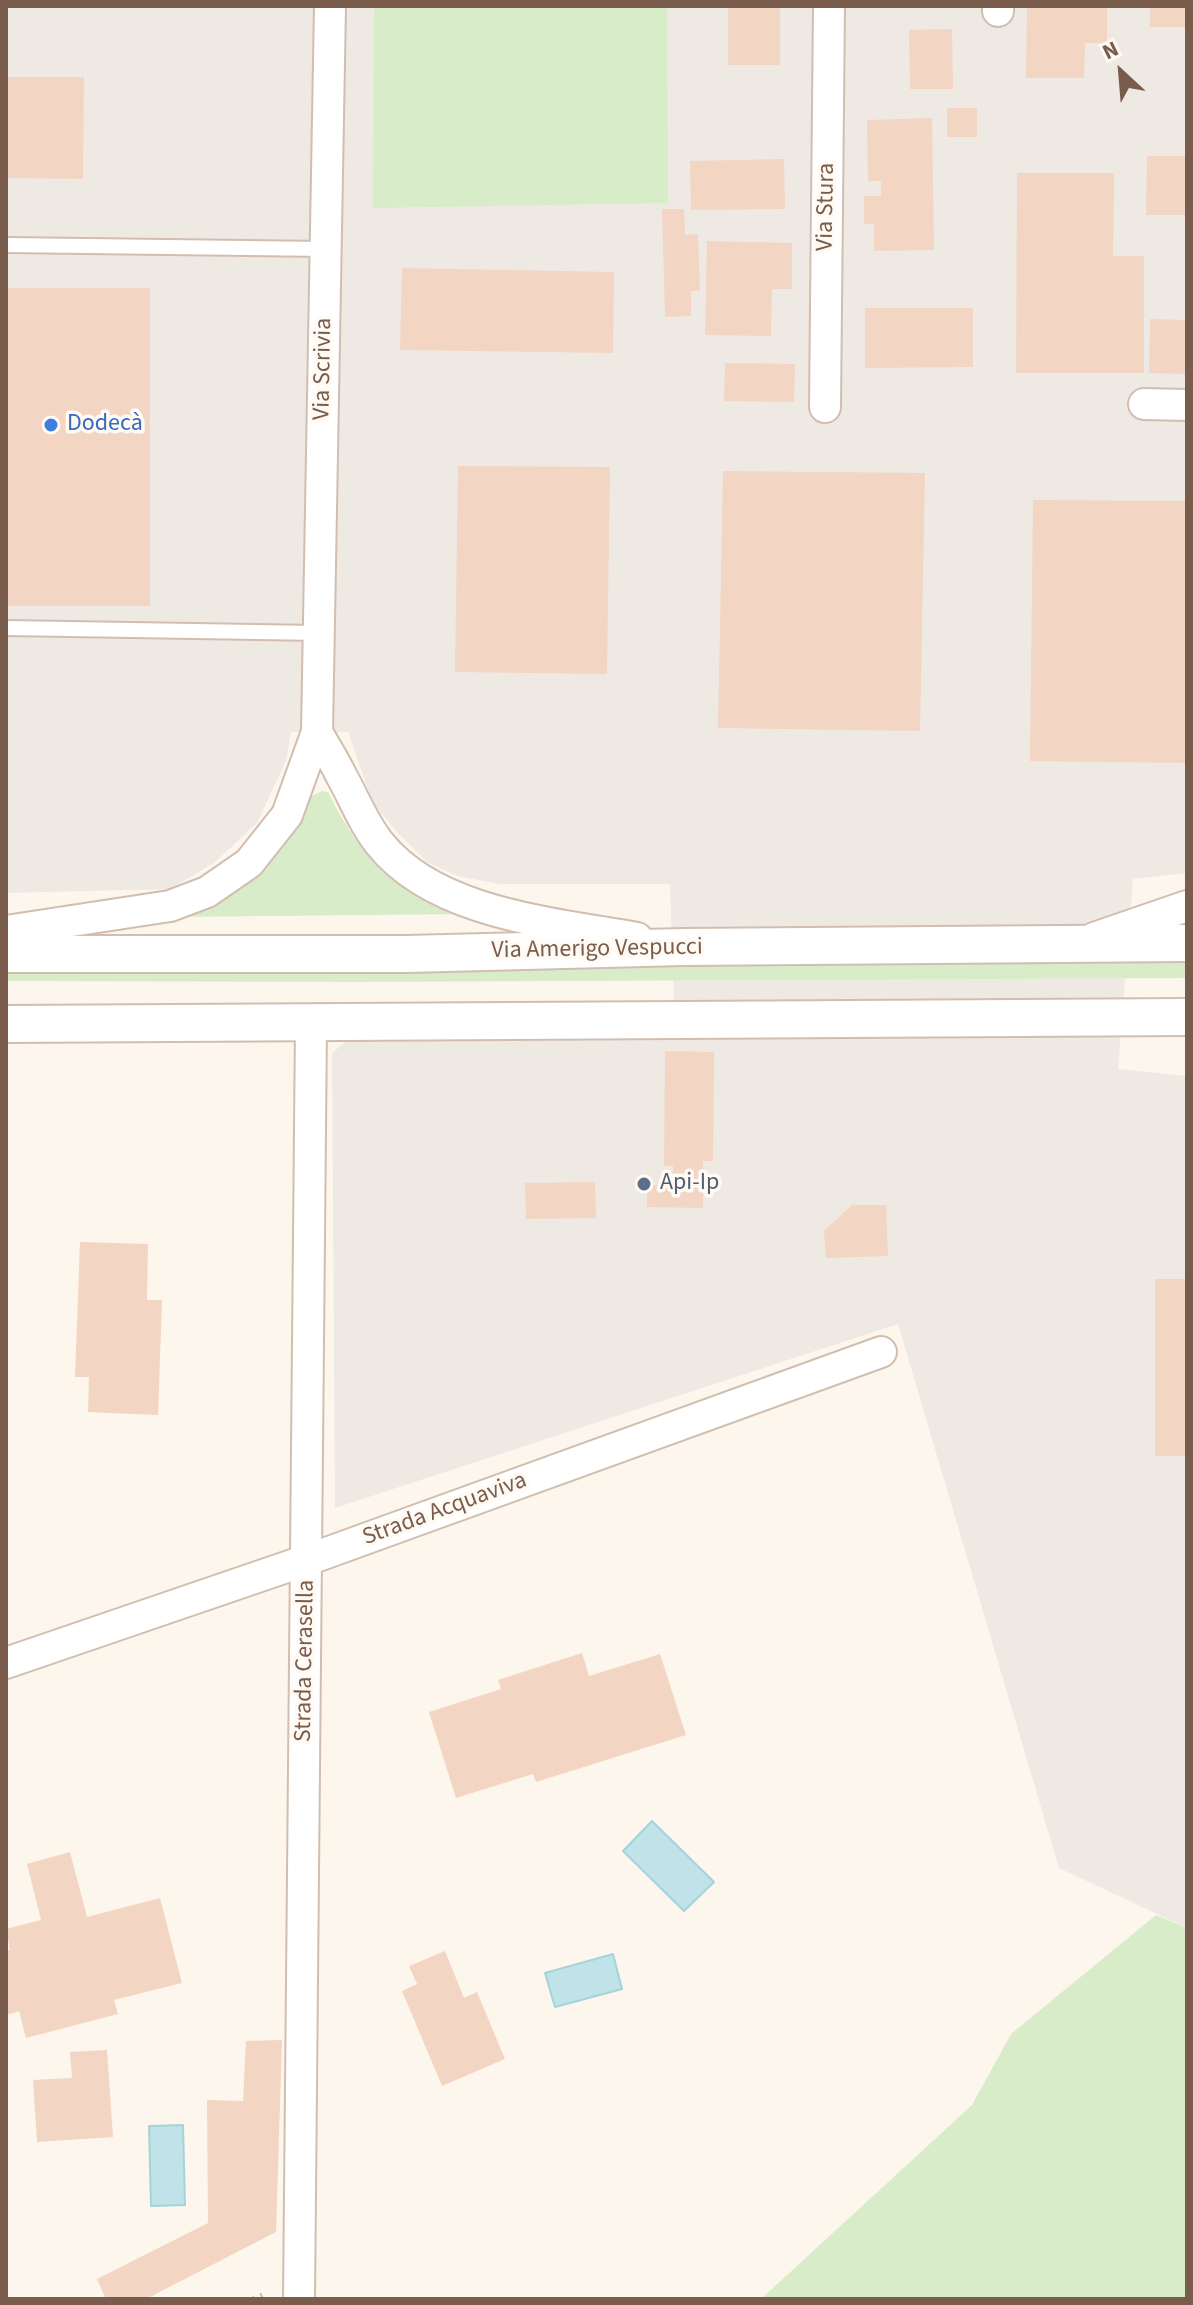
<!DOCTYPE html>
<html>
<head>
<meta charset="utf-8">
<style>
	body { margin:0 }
	#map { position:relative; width:1193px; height:2305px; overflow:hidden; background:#fdf6ec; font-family:"Source Sans 3",sans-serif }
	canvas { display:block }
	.frame { position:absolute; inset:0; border:8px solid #7a5c4d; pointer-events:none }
	.north { position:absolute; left:1081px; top:32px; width:80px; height:80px; -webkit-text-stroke:6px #fffaf3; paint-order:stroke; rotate:334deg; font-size:22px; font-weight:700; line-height:32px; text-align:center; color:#7a5c4d }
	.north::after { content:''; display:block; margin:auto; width:28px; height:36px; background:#7a5c4d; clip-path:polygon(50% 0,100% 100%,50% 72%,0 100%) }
</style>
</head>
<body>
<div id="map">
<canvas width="1193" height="2305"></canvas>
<div class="frame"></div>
<div class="north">N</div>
</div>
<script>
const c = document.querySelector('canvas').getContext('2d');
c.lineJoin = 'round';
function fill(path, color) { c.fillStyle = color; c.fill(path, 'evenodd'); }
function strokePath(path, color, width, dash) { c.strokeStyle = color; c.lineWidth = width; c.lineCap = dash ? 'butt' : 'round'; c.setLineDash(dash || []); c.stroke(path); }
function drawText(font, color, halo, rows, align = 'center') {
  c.font = font + ' "Source Sans 3",sans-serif'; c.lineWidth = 7; c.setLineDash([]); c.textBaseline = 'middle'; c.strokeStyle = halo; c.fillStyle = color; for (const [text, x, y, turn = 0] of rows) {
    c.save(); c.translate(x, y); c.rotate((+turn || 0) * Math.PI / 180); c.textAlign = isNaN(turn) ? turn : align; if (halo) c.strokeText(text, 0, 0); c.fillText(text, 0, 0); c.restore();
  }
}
const industrial = new Path2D(`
	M6,6H1187V873L1133,879L1118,1069L1187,1076V1928L1059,1868L898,1324L335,1508L332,1053L347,1041L389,1036L675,1034L670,884H499L457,876L427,862L395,830L372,801L348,732H291L286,761L257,823L214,863L170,889L6,893Z`);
const green = new Path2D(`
	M374,6H667L668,203L373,208Z
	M322,791L328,792C349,834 378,880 424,898C439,905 456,909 472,914L172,917L212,902L251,880L281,850L301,819L310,797Z
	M1187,962V978L354,982L6,981V969Z
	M1156,1915L1187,1928V2299H761L972,2105L1011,2034Z`);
const water = new Path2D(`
	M652,1821L714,1882L684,1911L623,1851Z
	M613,1954L622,1989L555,2007L545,1973Z
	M183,2125L185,2205L151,2206L149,2126Z`);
const building = new Path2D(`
	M728,6H780V65H728Z
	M1027,6H1107V43H1085L1084,78H1026Z
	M1150,6H1187V27H1150Z
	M952,29L953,89H910L909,30Z
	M6,77H84L83,179L6,178Z
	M947,108H977V137H947Z
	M932,118L934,250L874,251V224H864V196H881V181H868L867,120Z
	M1147,156H1187V215H1146Z
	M784,159L785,209L691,210L690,161Z
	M1017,173H1114L1113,256H1144V373H1016Z
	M662,209H684L685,235L698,234L700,291H691V316L665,317Z
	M707,241L792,243V289H772L771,336L705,335Z
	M402,268L614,272L613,353L400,350Z
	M6,288H150V606H6Z
	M865,308H973V367L865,368Z
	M1150,319L1187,320V374L1149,373Z
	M725,363L795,364L794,402L724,401Z
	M458,466L610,467L607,674L455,672Z
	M723,471L925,473L920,731L718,728Z
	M1033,500L1187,501V763L1030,761Z
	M665,1051L714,1052L713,1161H703V1208L647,1207V1185H673V1166H664Z
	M595,1182L596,1218L526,1219L525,1183Z
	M852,1205H886L888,1256L826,1258L824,1231Z
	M80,1242L148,1244L147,1300H162L158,1415L88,1412L89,1377H75Z
	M1155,1279H1187V1456H1155Z
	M582,1653L589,1676L660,1654L686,1735L536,1782L533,1774L456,1798L429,1712L501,1689L498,1680Z
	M70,1852L87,1917L160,1898L182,1983L114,2000L118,2014L26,2038L19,2011L6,2015V1951L10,1950L6,1929L41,1920L27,1864Z
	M445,1951L464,1998L477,1992L505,2059L442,2086L402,1991L417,1984L409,1966Z
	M282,2040L276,2232L146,2299H106L97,2279L208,2223L207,2100L243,2101L246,2041Z
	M107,2050L113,2137L37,2142L33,2080L72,2078L70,2052Z`);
const path = new Path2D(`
	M253,2299L267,2293`);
const service = new Path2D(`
	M6,245L326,249
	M6,628L319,633`);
const minor = new Path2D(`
	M998,6V11
	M1144,404L1187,405
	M825,407L829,6
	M317,732C325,747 334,760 341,775C354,798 363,823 380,844C436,914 554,923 637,938
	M6,931L170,906L207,892L249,863L287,815L317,732L330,6
	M1094,938L1187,906
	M6,1663L307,1560L881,1352
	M299,2299L311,1023`);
const tertiary = new Path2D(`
	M6,954H407L683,947L1187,943
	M6,1024L1187,1017`);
const markers = [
	[51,425,8,"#3f7fe0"],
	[644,1184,8,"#5c6f8a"]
];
const streetNames = [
	["Via Stura",827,207,-89],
	["Via Scrivia",324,369,-89],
	["Via Amerigo Vespucci",597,950,-1],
	["Strada Acquaviva",445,1510,-20],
	["Strada Cerasella",306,1661,-89]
];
const shopNames = [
	["Dodecà",67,425]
];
const serviceNames = [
	["Api-Ip",660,1184]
];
fill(industrial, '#efe9e4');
fill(green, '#d8ecc9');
fill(water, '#bfe3e8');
strokePath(water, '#a5d3da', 2);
fill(building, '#f3d5c3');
strokePath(service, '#d1beb0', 18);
strokePath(minor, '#d1beb0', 34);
strokePath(tertiary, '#d1beb0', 40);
strokePath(path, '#d9b8a5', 5, [2, 6]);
strokePath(service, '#fff', 14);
strokePath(minor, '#fff', 30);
strokePath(tertiary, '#fff', 36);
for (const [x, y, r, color] of markers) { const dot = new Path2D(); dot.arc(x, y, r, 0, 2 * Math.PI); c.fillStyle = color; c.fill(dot); strokePath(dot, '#fffaf3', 3); }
drawText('24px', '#7a5c4d', '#fffaf3', streetNames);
drawText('24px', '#366cbe', '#fffaf3', shopNames, 'left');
drawText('24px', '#4e5e75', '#fffaf3', serviceNames, 'left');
</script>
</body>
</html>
